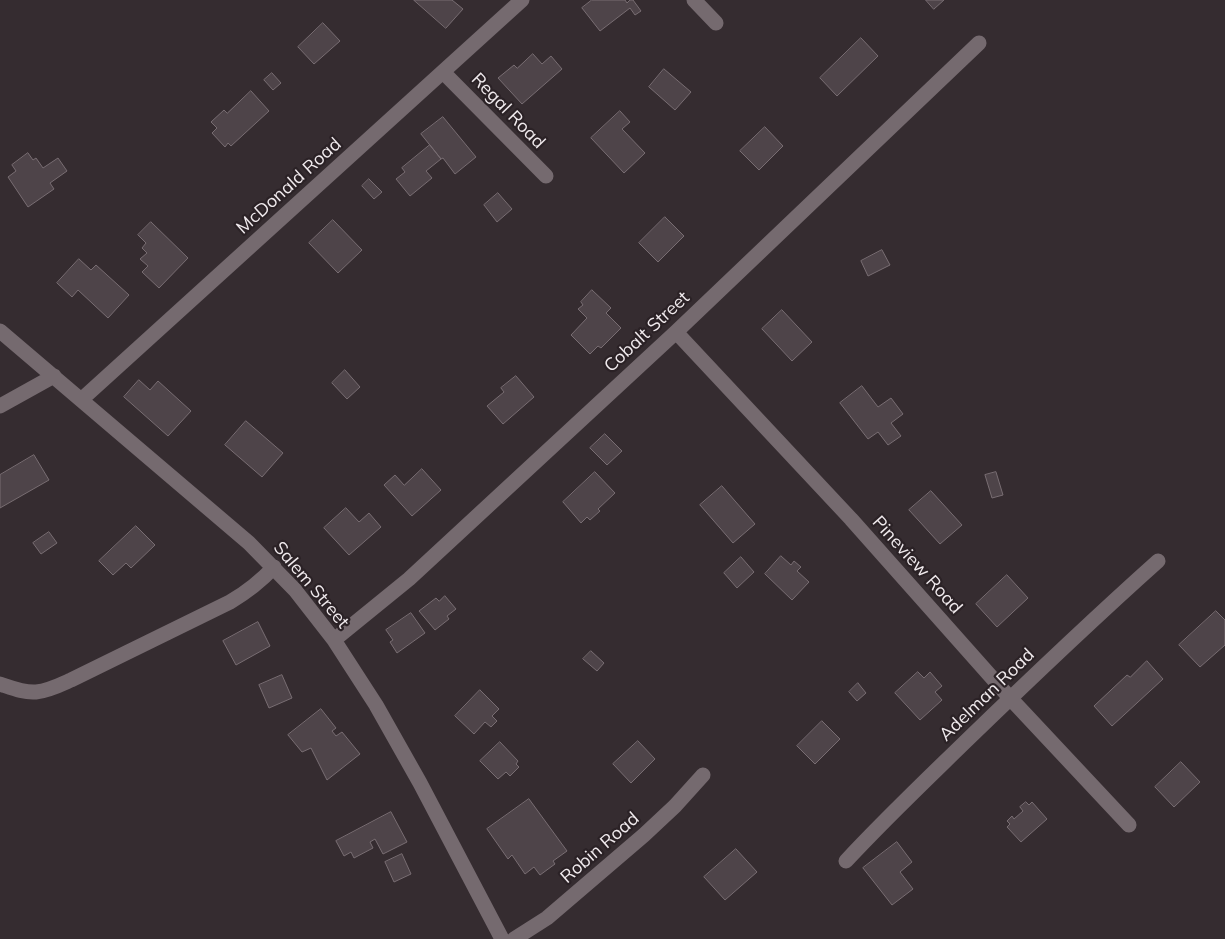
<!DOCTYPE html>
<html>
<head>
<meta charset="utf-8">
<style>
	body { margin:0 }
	canvas { display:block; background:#352c30 }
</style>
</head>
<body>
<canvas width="1225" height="939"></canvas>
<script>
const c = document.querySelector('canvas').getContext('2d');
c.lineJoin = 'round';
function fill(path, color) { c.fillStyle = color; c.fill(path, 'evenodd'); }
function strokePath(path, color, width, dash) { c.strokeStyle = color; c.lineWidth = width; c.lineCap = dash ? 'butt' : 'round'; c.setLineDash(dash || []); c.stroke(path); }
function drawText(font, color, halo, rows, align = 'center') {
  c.font = font + ' Mulish,sans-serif'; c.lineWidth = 4.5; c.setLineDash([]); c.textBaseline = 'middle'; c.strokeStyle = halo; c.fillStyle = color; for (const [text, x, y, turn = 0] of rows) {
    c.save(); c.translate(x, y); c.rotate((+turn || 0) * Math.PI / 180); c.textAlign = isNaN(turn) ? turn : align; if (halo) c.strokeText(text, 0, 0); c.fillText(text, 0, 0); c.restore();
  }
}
const building = new Path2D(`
	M414,0H452L463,9L446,28Z
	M592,0H625L627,3L630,0H633L641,11L635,15L630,8L600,31L582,8Z
	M926,0H944L934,9Z
	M323,23L340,41L314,64L298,47Z
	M861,38L878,56L837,96L820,78Z
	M533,54L542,64L551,56L562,69L522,104L498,78L514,65L517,68Z
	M664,69L691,92L675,110L649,87Z
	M272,73L281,83L273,90L264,80Z
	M251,91L269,111L231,146L228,143L225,147L212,133L217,128L211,122L224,110L227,113Z
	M620,111L630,122L622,129L645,153L624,173L591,138Z
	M443,117L476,157L455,174L443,158L441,159L421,134Z
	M765,127L783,146L759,170L740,151Z
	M430,145L441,159L426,171L432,178L410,196L396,179L405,172L402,168Z
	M28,153L33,160L36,158L43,168L58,158L67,171L50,183L54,189L28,207L8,177L16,171L12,165Z
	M369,179L382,192L374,199L362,186Z
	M498,193L512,209L497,222L484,205Z
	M665,217L684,236L658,262L639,243Z
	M333,220L362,250L338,273L309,243Z
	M151,222L188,258L159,288L142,272L148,266L140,259L147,253L142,248L146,243L138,235Z
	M882,250L890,265L868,276L861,261Z
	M79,259L91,270L96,265L129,295L108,318L78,290L72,297L57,283Z
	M592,290L611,308L606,313L621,328L601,348L598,346L590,354L571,335L587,318L578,309L583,305L581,302Z
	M782,310L812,342L792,361L762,329Z
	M345,370L360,387L347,399L332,383Z
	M516,376L534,397L503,424L487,406L504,392L501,388Z
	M139,380L150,390L158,381L191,411L168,436L124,397Z
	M862,386L878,407L891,398L903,414L891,423L901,436L888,445L878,432L868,439L840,403Z
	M246,421L283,453L262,477L225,445Z
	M605,434L622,451L607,465L590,448Z
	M34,455L49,480L0,508V475Z
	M422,469L441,490L412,516L384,485L395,475L404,485Z
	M595,472L615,493L598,509L600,511L590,520L587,517L581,523L563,502Z
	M996,472L1003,495L992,498L985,475Z
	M722,486L755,524L733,543L700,505Z
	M931,491L962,525L940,544L909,510Z
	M346,508L359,522L369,513L381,527L349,555L324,528Z
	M136,526L155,545L131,568L126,563L113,575L99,561Z
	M49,532L57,543L41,554L33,543Z
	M781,556L791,565L794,561L801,567L797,571L809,582L792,600L765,574Z
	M741,557L754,572L737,588L724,573Z
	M1007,575L1028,598L997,627L976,604Z
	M445,596L456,609L447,616L449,619L435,630L419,611L436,598L439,601Z
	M1216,611L1225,620V645L1200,667L1179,645Z
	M411,613L425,633L397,653L390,642L393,640L386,630Z
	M258,622L270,646L236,665L223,641Z
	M591,651L604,663L597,671L583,659Z
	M1147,661L1163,679L1112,726L1094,706L1127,675L1130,677Z
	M918,672L924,678L930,672L942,686L935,692L942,700L920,720L895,693Z
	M282,675L292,698L269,708L259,685Z
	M858,683L866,693L857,701L849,692Z
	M480,690L499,709L492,716L497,721L491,727L485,722L474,734L455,716Z
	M321,709L336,728L332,731L336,736L342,732L360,754L327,780L311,748L302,752L288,735Z
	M822,721L840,739L815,764L797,746Z
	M638,741L655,759L631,783L613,764Z
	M500,742L518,761L516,764L519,767L510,776L506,772L498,779L480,761Z
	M1181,762L1200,782L1174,807L1155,787Z
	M529,799L567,851L553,861L555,864L540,875L534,867L525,874L512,855L508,859L487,829Z
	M1026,802L1029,805L1032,802L1047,819L1021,842L1007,827L1010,824L1007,821L1012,816L1014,819L1023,811L1020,807Z
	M391,812L407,842L383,854L375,839L370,842L373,848L354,858L351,852L344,856L336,841Z
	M897,842L912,862L900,872L913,889L892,905L863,868Z
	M736,849L757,872L725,900L704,877Z
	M402,854L411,874L394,882L385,862Z`);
const minor = new Path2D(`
	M694,0L716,23
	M443,72L546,176
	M0,331L249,543L295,590L334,640L376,705L420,783L502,939
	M676,332L851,519L1010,698L1129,825
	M81,400L522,0
	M0,406L54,376
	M334,640L409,579L676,332L979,43
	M0,684C12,688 24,693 36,692C48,691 60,685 71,680L230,602C247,592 261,581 274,567
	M846,861C884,820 924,782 964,743C1028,681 1092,620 1158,561
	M514,939L547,918L644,835L675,806L703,775`);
const streetNames = [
	["Regal Road",508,111,46],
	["McDonald Road",289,186,-42],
	["Cobalt Street",647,332,-43],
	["Pineview Road",917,565,48],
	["Salem Street",311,585,50],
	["Adelman Road",987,695,-44],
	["Robin Road",600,848,-41]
];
fill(building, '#4e4449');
strokePath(building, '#786d72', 1);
strokePath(minor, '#756a6f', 15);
drawText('18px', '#f0eaed', '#2b2226', streetNames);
</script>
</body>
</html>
